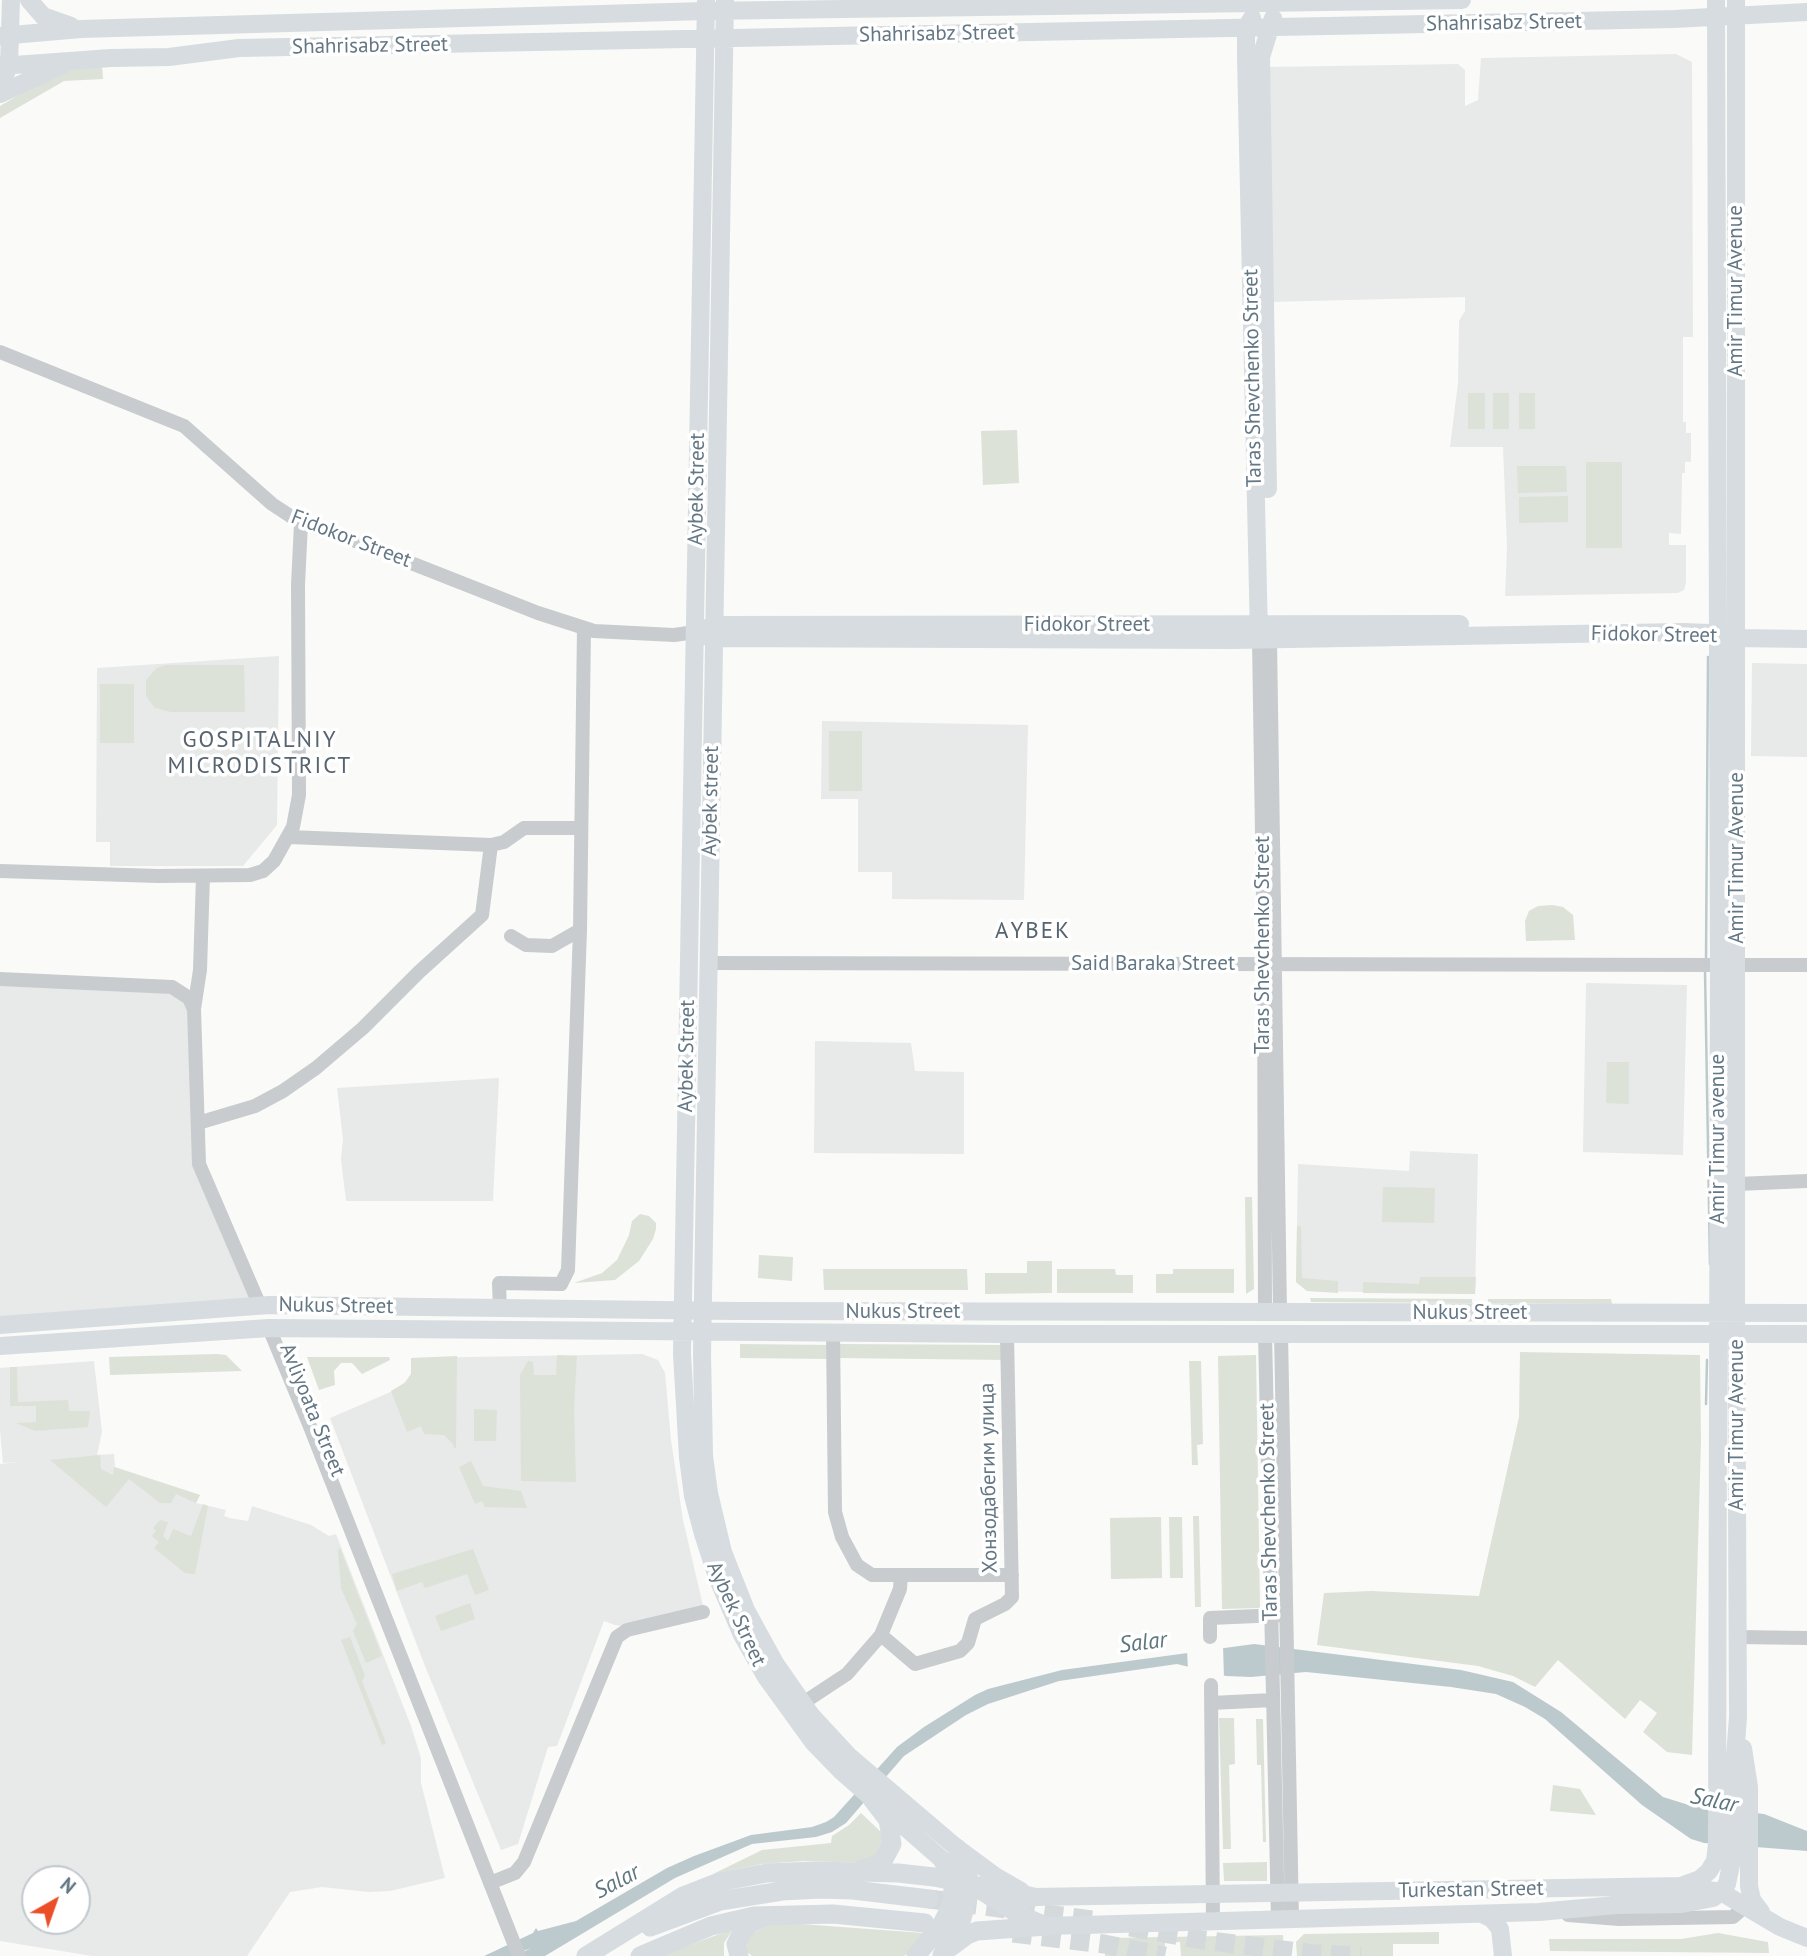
<!DOCTYPE html>
<html>
<head>
<meta charset="utf-8">
<style>
	body { margin:0 }
	#map { position:relative; width:1807px; height:1956px; overflow:hidden; background:#fafaf8; font-family:"PT Sans",sans-serif }
	canvas { display:block }
	.north { position:absolute; left:21px; top:1865px; width:70px; height:70px; box-sizing:border-box; background:#fff; border:2px solid #c1c9ce; border-radius:50%; rotate:40deg; font-size:19px; font-weight:700; line-height:28px; text-align:center; color:#647784 }
	.north::after { content:''; display:block; margin:auto; width:24px; height:32px; background:#eb4f27; clip-path:polygon(50% 0,100% 100%,50% 72%,0 100%) }
</style>
</head>
<body>
<div id="map">
<canvas width="1807" height="1956"></canvas>
<div class="north">N</div>
</div>
<script>
const g = document.querySelector('canvas').getContext('2d');
g.lineJoin = 'round';
function fill(path, color) { g.fillStyle = color; g.fill(path, 'evenodd'); }
const poly = rows => new Path2D(rows.map(r => 'M' + r).join(''));
function stroke(path, color, width, dash) { g.strokeStyle = color; g.lineWidth = width; g.lineCap = dash ? 'butt' : 'round'; g.setLineDash(dash || []); g.stroke(path); }
function drawText(font, color, halo, rows, align = 'center') {
  g.font = font + ' "PT Sans",sans-serif'; g.lineWidth = 7; g.setLineDash([]); g.textBaseline = 'middle'; g.strokeStyle = halo; g.fillStyle = color; for (const [text, x, y, turn = 0] of rows) {
    g.save(); g.translate(x, y); g.rotate((+turn || 0) * Math.PI / 180); g.textAlign = isNaN(turn) ? turn : align; if (halo) g.strokeText(text, 0, 0); g.fillText(text, 0, 0); g.restore();
  }
}
fill(poly([
	[1676,54,1692,62,1693,337,1683,337,1683,422,1686,422,1686,433,1691,433,1691,462,1685,462,1685,473,1682,473,1681,534,1669,533,1669,545,1686,545,1686,583,1684,590,1678,593,1505,596,1507,548,1503,447,1450,447,1458,383,1459,321,1465,311,1465,297,1271,302,1267,67,1458,64,1465,70,1465,106,1478,100,1481,58],
	[279,656,277,825,243,866,110,866,110,842,96,842,97,668],
	[1752,663,1807,664,1807,757,1751,756],
	[822,721,1028,725,1024,900,892,899,892,872,858,872,858,799,821,799],
	[0,979,186,995,197,1143,260,1306,0,1325],
	[1586,983,1687,985,1683,1155,1583,1152],
	[815,1041,911,1043,915,1071,964,1072,964,1154,814,1153],
	[499,1078,493,1201,346,1201,341,1159,343,1139,337,1088],
	[1410,1151,1478,1154,1475,1294,1307,1291,1296,1282,1298,1164,1409,1171],
	[642,1354,658,1360,665,1373,671,1440,683,1520,704,1610,634,1627,615,1625,604,1621,557,1746,548,1747,518,1844,501,1850,425,1666,330,1418,400,1388,411,1374,411,1358],
	[94,1361,102,1432,97,1455,114,1454,115,1467,200,1495,196,1503,226,1510,224,1516,229,1518,248,1521,252,1506,311,1525,329,1536,336,1534,411,1726,421,1758,421,1783,445,1878,390,1891,369,1892,322,1887,290,1892,247,1956,92,1956,0,1941,0,1464,19,1462,3,1463,0,1431,0,1368],
	[35,1879,77,1879,77,1921,35,1921]
]), '#e8e9e9');
fill(poly([
	[102,66,103,79,64,81,0,118,0,106,48,78,67,69],
	[1468,393,1485,393,1485,429,1468,429],
	[1493,393,1509,393,1509,429,1493,429],
	[1519,393,1535,393,1535,429,1519,429],
	[1017,430,1019,483,983,485,981,431],
	[1586,462,1622,462,1622,548,1586,548],
	[1517,466,1566,466,1567,492,1518,493],
	[1568,496,1568,522,1519,523,1519,497],
	[166,665,244,665,245,712,171,712,155,708,146,696,146,680,157,668],
	[100,684,134,684,134,743,100,743],
	[829,731,862,731,862,791,829,791],
	[1552,905,1563,907,1573,915,1575,940,1526,941,1525,921,1529,911,1538,906],
	[1607,1062,1629,1062,1629,1104,1606,1103],
	[1383,1187,1435,1188,1434,1223,1382,1222],
	[1245,1197,1252,1197,1254,1289,1246,1294],
	[640,1214,649,1216,656,1223,656,1229,653,1239,639,1261,615,1280,574,1283,602,1273,617,1260,629,1235,632,1221],
	[1297,1226,1301,1226,1302,1278,1338,1281,1338,1293,1307,1291,1296,1282],
	[759,1255,793,1257,792,1281,758,1278],
	[1027,1261,1052,1261,1052,1293,985,1294,985,1273,1027,1273],
	[823,1269,967,1269,968,1290,824,1290],
	[1057,1269,1115,1269,1116,1275,1133,1275,1133,1293,1057,1293],
	[1173,1269,1234,1269,1234,1293,1156,1293,1156,1274,1173,1274],
	[1420,1277,1476,1277,1475,1294,1363,1293,1363,1282,1419,1284],
	[1310,1298,1472,1299,1472,1303,1311,1302],
	[1488,1299,1611,1299,1612,1304,1488,1303],
	[740,1344,830,1345,830,1359,740,1358],
	[839,1344,1005,1345,1005,1360,838,1358],
	[1520,1352,1700,1355,1701,1441,1692,1755,1667,1752,1643,1732,1657,1713,1640,1700,1625,1719,1558,1660,1535,1687,1513,1676,1478,1666,1317,1645,1324,1593,1371,1591,1479,1596,1519,1417],
	[217,1354,226,1355,242,1371,110,1375,109,1357],
	[557,1355,577,1356,574,1409,576,1482,521,1481,520,1375,528,1361,533,1362,534,1375,556,1375],
	[1256,1355,1260,1608,1222,1609,1218,1356],
	[457,1356,456,1448,454,1448,453,1444,444,1435,424,1434,421,1426,407,1432,391,1391,406,1382,411,1374,411,1358],
	[307,1357,389,1357,390,1360,362,1374,352,1363,341,1363,334,1371,335,1385,319,1390],
	[1189,1361,1201,1361,1203,1444,1197,1445,1198,1465,1192,1465],
	[10,1367,17,1367,18,1402,68,1400,69,1411,90,1411,88,1427,35,1431,16,1423,36,1422,36,1406,10,1406],
	[474,1409,497,1410,496,1441,474,1441],
	[100,1455,101,1469,113,1475,114,1467,200,1495,196,1503,176,1494,171,1503,160,1503,129,1479,106,1507,50,1460],
	[471,1461,483,1486,521,1491,527,1508,485,1507,482,1501,475,1504,459,1467],
	[203,1504,208,1506,195,1574,185,1573,154,1548,159,1542,152,1536,156,1531,153,1528,160,1520,168,1522,163,1536,168,1541,173,1529,191,1536],
	[1193,1516,1199,1516,1201,1607,1195,1607],
	[1161,1517,1162,1578,1111,1579,1110,1518],
	[1169,1517,1182,1517,1183,1578,1170,1578],
	[340,1548,382,1656,366,1663,353,1631,357,1624,341,1588,338,1550],
	[473,1549,489,1590,475,1595,467,1574,425,1588,422,1582,397,1591,392,1574],
	[470,1603,475,1619,441,1631,435,1616],
	[350,1637,365,1676,362,1681,386,1743,382,1745,341,1640],
	[1219,1718,1234,1718,1235,1764,1229,1765,1231,1849,1223,1849],
	[1256,1719,1263,1719,1266,1842,1263,1842,1261,1765,1257,1765],
	[1553,1785,1580,1789,1596,1815,1550,1811],
	[861,1813,882,1833,882,1846,881,1852,863,1863,804,1861,762,1864,713,1874,762,1850,831,1843,832,1836,849,1825],
	[1267,1862,1267,1881,1224,1881,1223,1863],
	[774,1922,923,1933,910,1952,904,1956,752,1956,747,1952,745,1938],
	[733,1929,724,1943,724,1956,660,1956],
	[1439,1932,1439,1944,1393,1944,1393,1956,1297,1956,1296,1942,1304,1934],
	[1718,1933,1768,1942,1769,1953,1550,1951,1549,1939,1681,1939],
	[1283,1935,1284,1956,1181,1956,1180,1942,1165,1943,1165,1956,1105,1956,1105,1938]
]), '#dce2d8');
fill(poly([
	[1254,1644,1461,1670,1513,1682,1561,1712,1663,1797,1692,1806,1764,1814,1807,1831,1807,1851,1704,1843,1691,1839,1642,1805,1545,1719,1525,1707,1496,1694,1451,1687,1306,1672,1251,1677,1226,1676,1177,1664,1059,1681,988,1704,966,1715,904,1756,846,1823,832,1832,816,1837,752,1844,675,1878,545,1956,516,1956,531,1948,511,1956,484,1956,533,1933,536,1928,538,1931,576,1921,667,1868,694,1856,751,1835,812,1827,826,1822,834,1817,897,1747,924,1727,975,1695,988,1689,1062,1670]
]), '#bdcacd');
fill(poly([
	[1223,1645,1224,1679,1188,1670,1187,1650]
]), '#fafaf8');
stroke(poly([
	[1706,960,1708,657],
	[1705,970,1710,1264],
	[1706,1404,1707,1360]
]), '#bdcacd', 2.5);
stroke(poly([
	[929,1899,1093,1920],
	[1130,1927,1203,1940,1314,1954,1361,1956],
	[1013,1933,1104,1944,1165,1956]
]), '#d4d9db', 19, [19, 10]);
stroke(poly([
	[0,352,184,426,272,504,301,523,345,537,538,613,594,631,674,635,695,632],
	[1259,639,1264,965,1265,1313],
	[1270,639,1280,1313],
	[289,837,491,845,504,842,524,828,579,828],
	[0,871,158,876,250,875,263,871,274,861,293,827,299,795,298,585,301,523],
	[511,936,526,945,552,946,580,930],
	[708,963,1719,965],
	[1737,965,1807,965],
	[0,979,172,987,189,998,194,1009,199,1164,260,1306],
	[194,1009,200,970,203,876],
	[198,1123,255,1106,283,1091,316,1068,363,1028,419,972,482,915,491,845],
	[1737,1184,1807,1181],
	[500,1310,499,1283,561,1284,568,1270,580,930,584,628],
	[269,1328,309,1424,519,1956],
	[833,1332,835,1512,842,1537,857,1565,872,1575,1012,1575],
	[1265,1333,1278,1920],
	[1281,1333,1292,1920],
	[881,1635,900,1589,901,1575],
	[1210,1637,1210,1618,1280,1615],
	[1737,1637,1807,1638],
	[1211,1685,1213,1921],
	[803,1703,847,1674,881,1635,915,1664,960,1651,968,1643,975,1619,1005,1604,1012,1597,1007,1334],
	[1211,1703,1273,1700],
	[490,1883,515,1873,524,1862,617,1637,627,1630,703,1612],
	[1568,1915,1619,1919,1733,1917,1743,1908,1747,1898]
]), '#c8cccf', 14);
stroke(poly([
	[29,0,43,16,71,26],
	[706,0,682,1354,688,1457,693,1496,703,1534,717,1577,742,1635,766,1677,813,1742,841,1771,970,1884,1014,1912,1047,1926,1539,1912,1616,1905,1682,1904,1713,1898,1721,1892,1727,1884,1731,1865,1732,1796,1738,1717,1736,1293,1736,0],
	[725,0,702,1354,704,1456,709,1493,723,1552,746,1610,775,1663,811,1715,849,1756,957,1848,995,1876,1021,1891],
	[1252,18,1246,28,1246,57,1259,636],
	[0,36,81,29,705,11,1462,0],
	[0,66,111,58,169,57,239,48,1674,19,1807,12],
	[0,87,9,66,11,0],
	[0,94,64,64],
	[1268,489,1261,57,1273,18],
	[705,629,714,625,1460,624],
	[705,636,714,638,1233,640,1683,632,1709,633,1736,638,1807,639],
	[0,1325,269,1305,737,1311,1807,1313],
	[0,1346,269,1328,1007,1334,1807,1334],
	[1743,1748,1749,1787,1749,1886,1752,1900,1761,1912],
	[1681,1886,1700,1879,1709,1871,1715,1861,1717,1844,1719,965,1716,0],
	[1022,1902,1034,1897,1681,1886,1721,1892,1780,1927,1807,1938],
	[1482,1914,1492,1919,1500,1929,1503,1956]
]), '#d6dcdf', 18);
stroke(poly([
	[862,1869,876,1865,884,1859,892,1844,888,1820,872,1799],
	[650,1927,720,1901,782,1891,820,1889,853,1890,929,1899],
	[951,1947,967,1935,977,1931,1047,1926],
	[942,1955,961,1922,969,1892,968,1874,957,1848],
	[586,1956,683,1896,719,1882,767,1873,815,1871,898,1873,934,1877,1034,1897],
	[640,1956,711,1926,754,1916,833,1914,925,1923],
	[739,1956,736,1944,742,1932,750,1924,764,1917],
	[916,1956,942,1924,951,1906,954,1881,943,1861]
]), '#d6dcdf', 19);
drawText('21px', '#647784', '#fff', [
	["Shahrisabz Street",1504,23,-1],
	["Shahrisabz Street",937,34,-1],
	["Shahrisabz Street",370,46,-1],
	["Amir Timur Avenue",1736,291,-90],
	["Taras Shevchenko Street",1253,378,-91],
	["Aybek Street",697,489,-89],
	["Fidokor Street",351,539,21],
	["Fidokor Street",1087,625],
	["Fidokor Street",1654,635,1],
	["Aybek street",711,801,-89],
	["Amir Timur Avenue",1737,858,-90],
	["Taras Shevchenko Street",1263,945,-90],
	["Said Baraka Street",1153,964],
	["Aybek Street",687,1056,-89],
	["Amir Timur avenue",1718,1139,-90],
	["Nukus Street",336,1306,1],
	["Nukus Street",903,1312],
	["Nukus Street",1470,1313],
	["Avliyoata Street",312,1410,68],
	["Amir Timur Avenue",1737,1425,-90],
	["Хонзодабегим улица",989,1478,-91],
	["Taras Shevchenko Street",1269,1512,-91],
	["Aybek Street",736,1614,65],
	["Turkestan Street",1471,1890,-1]
]);
g.letterSpacing = '2px';
drawText('23px', '#56646f', '#fff', [
	["GOSPITALNIY",260,740],
	["MICRODISTRICT",260,766],
	["АYBEK",1033,931]
]);
g.letterSpacing = '0px';
drawText('italic 23px', '#5e767d', '#fff', [
	["Salar",1143,1643,-7],
	["Salar",1714,1801,12],
	["Salar",617,1882,-28]
]);
</script>
</body>
</html>
